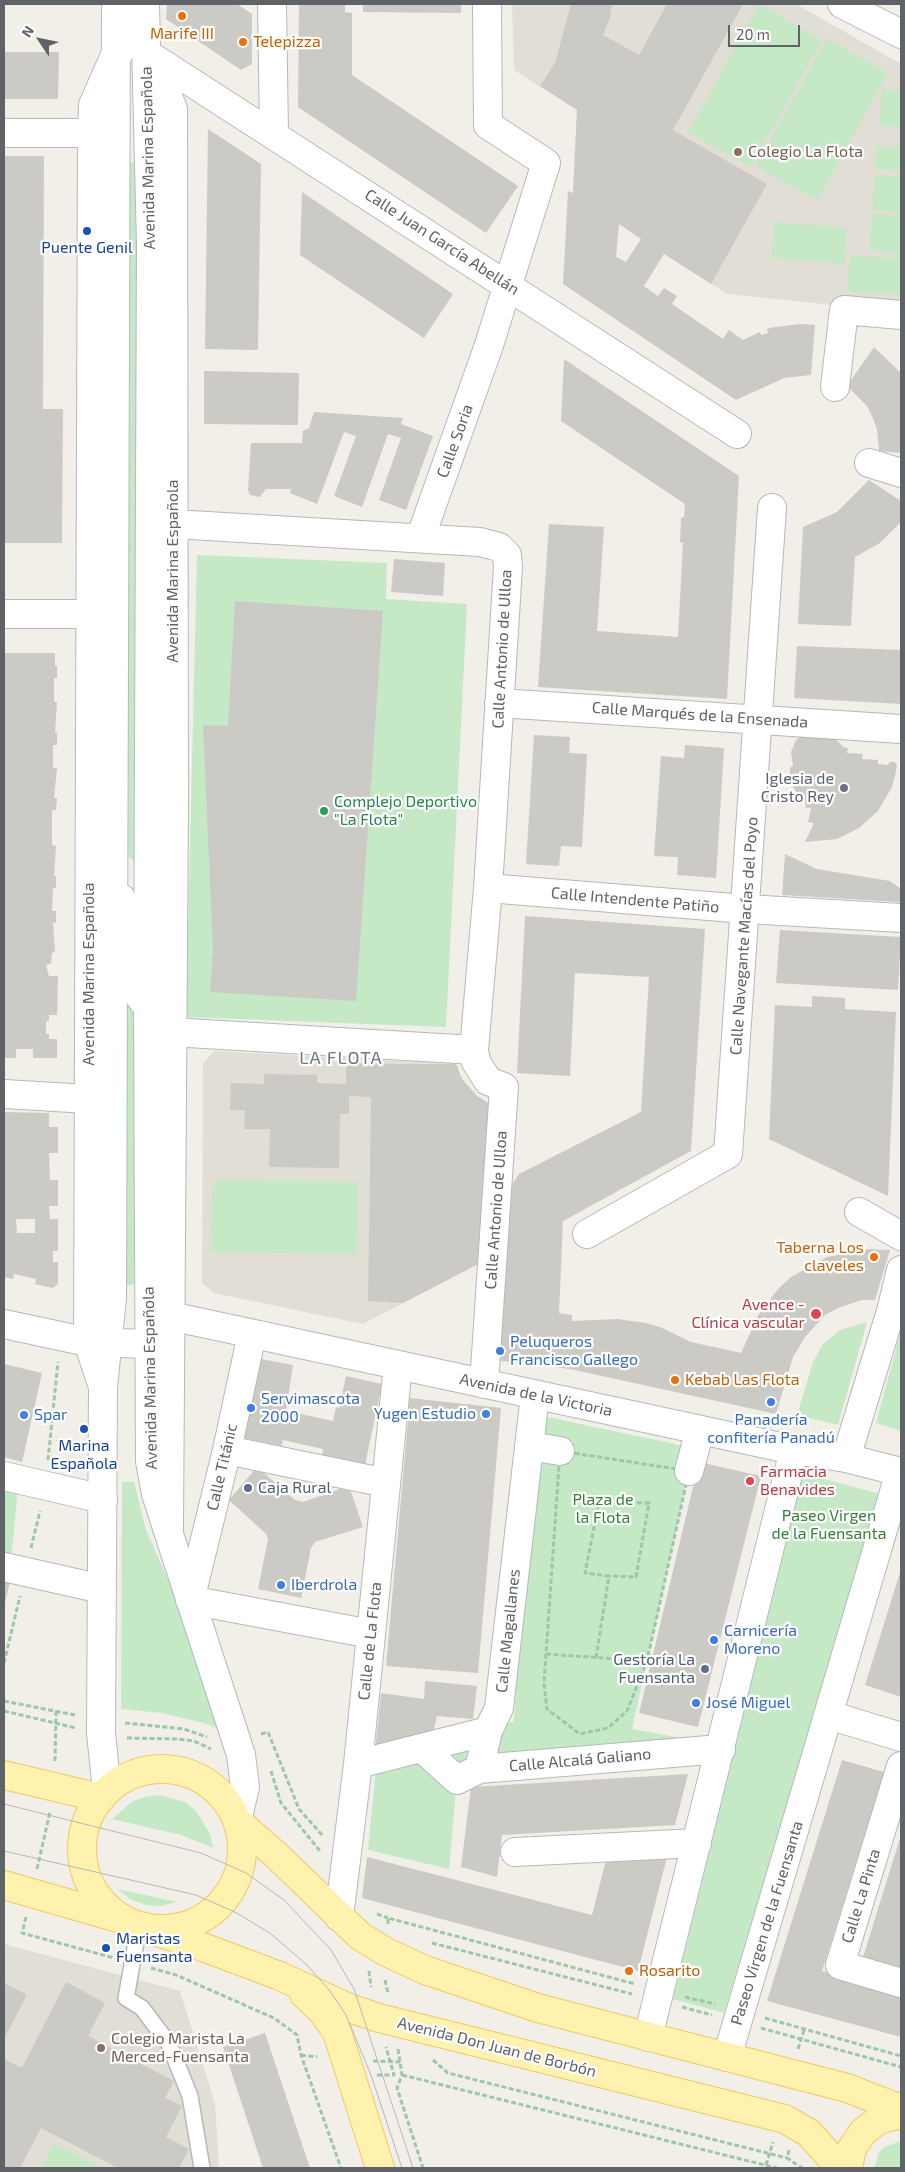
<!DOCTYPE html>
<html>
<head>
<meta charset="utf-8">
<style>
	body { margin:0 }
	#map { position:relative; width:905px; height:2172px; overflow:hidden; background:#f1efe8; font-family:"Exo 2",sans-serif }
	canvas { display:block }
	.frame { position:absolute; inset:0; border:5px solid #5f6368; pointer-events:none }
	.north { position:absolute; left:15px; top:15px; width:50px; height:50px; -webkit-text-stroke:4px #fff; paint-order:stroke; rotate:304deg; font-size:14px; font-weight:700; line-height:20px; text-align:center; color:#5f6368 }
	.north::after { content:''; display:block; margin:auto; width:18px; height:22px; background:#5f6368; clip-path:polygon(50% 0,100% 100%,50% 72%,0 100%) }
	.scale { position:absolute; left:728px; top:25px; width:72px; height:22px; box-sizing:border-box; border:2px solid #5f6368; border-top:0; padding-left:6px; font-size:15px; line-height:18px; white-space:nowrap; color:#5f6368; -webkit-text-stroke:4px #fff; paint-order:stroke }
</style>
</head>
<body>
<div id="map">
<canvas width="905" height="2172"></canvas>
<div class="frame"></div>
<div class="north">N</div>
<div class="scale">20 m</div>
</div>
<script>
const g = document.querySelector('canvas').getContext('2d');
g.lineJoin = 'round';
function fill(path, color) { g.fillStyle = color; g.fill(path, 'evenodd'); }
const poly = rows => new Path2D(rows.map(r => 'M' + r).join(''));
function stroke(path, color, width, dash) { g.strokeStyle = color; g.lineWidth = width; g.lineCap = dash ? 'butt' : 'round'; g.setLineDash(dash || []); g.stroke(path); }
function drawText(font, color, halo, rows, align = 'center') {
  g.font = font + ' "Exo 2",sans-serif'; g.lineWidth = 4.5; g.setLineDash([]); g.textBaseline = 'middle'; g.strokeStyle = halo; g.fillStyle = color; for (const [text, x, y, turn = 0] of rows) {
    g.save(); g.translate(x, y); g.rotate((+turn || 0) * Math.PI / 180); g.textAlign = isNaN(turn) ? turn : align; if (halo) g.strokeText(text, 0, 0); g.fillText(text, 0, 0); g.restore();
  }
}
fill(poly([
	[512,4,796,4,901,64,901,312,727,294,573,193,577,110,514,70],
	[214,1051,456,1064,462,1079,477,1096,492,1105,484,1261,363,1324,214,1293,202,1283,203,1063],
	[4,1944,180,1991,215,2104,219,2168,4,2168]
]), '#e1ded6');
fill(poly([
	[759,5,822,40,751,167,688,132],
	[827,39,888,73,817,200,756,166],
	[882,89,901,91,901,127,879,125],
	[877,146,901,148,901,171,875,169],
	[139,162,137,864,124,853,126,163],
	[875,175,901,177,901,213,872,210],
	[872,214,901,216,901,253,869,250],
	[775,222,847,228,844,264,772,258],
	[850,255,901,259,901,295,847,291],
	[197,555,387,563,386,599,467,604,446,1027,186,1017],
	[123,1000,137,1009,136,1284,123,1286],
	[213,1180,358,1182,357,1254,211,1252],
	[867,1322,838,1425,797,1415,813,1362,823,1344,840,1330],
	[901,1331,901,1431,876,1423],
	[533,1414,694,1448,632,1729,697,1741,693,1766,457,1780,449,1869,368,1850,376,1769,514,1721],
	[802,1473,880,1494,724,2013,673,1999],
	[122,1482,134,1482,146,1530,176,1598,219,1729,204,1723,162,1713,121,1709],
	[4,1483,18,1487,11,1560,4,1558],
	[159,1795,185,1802,196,1811,210,1834,213,1848,181,1835,112,1819,133,1801,145,1797],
	[117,1889,177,1902,161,1906,145,1905,130,1899],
	[901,2141,901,2168,874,2168,879,2153,884,2147],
	[54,2143,103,2168,41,2168]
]), '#c5e8c5');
fill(poly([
	[167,4,237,4,252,14,252,64,241,70,166,19],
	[299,4,345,4,345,12,352,13,352,75,518,186,486,233,298,107],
	[363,4,461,4,461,13,363,12],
	[571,4,612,4,610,18,603,35,639,55,667,4,737,4,742,6,673,130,767,184,711,284,664,254,644,286,658,296,664,288,677,296,672,304,723,339,729,330,743,340,760,332,761,335,768,333,767,329,775,327,800,324,815,325,811,375,784,378,736,400,563,284,568,191,573,193,577,110,540,86,555,63],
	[619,224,641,239,626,262,616,257],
	[4,52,59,52,58,99,4,99],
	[208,129,261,164,258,350,205,349],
	[4,156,44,156,43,409,63,409,62,543,4,543],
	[302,192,453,294,424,338,300,255],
	[874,347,901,373,901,453,879,451,877,429,873,418,867,406,847,386],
	[564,359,739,476,727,699,538,687,549,524,604,527,597,631,678,637,683,542,680,543,681,518,684,517,685,504,561,421],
	[204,371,299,373,298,425,204,424],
	[314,412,403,418,401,424,433,436,406,510,379,500,401,438,388,434,362,507,334,496,356,436,344,432,317,504,290,493,291,489,266,489,260,497,250,495,248,490,251,443,302,443,303,431,309,428],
	[869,480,901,501,901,522,880,543,855,557,851,626,798,624,803,527,837,512],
	[394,559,445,563,443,596,391,592],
	[235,601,383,611,356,1001,210,992,213,952,203,725,228,726],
	[797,646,901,650,901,704,794,698],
	[4,653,55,653,55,666,57,666,57,678,54,678,54,702,57,702,55,733,57,733,57,745,53,745,53,768,57,768,54,798,57,798,56,810,52,810,52,845,56,846,54,876,56,876,56,888,53,888,52,911,56,911,56,923,53,922,55,952,52,953,51,964,46,965,49,976,58,976,57,1015,49,1015,49,1021,46,1021,46,1034,49,1034,49,1039,57,1039,57,1058,33,1058,33,1049,16,1049,16,1058,4,1058],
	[831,734,843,747,848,748,847,753,863,754,862,759,878,760,878,764,888,765,890,762,895,762,897,766,895,776,892,787,878,811,859,828,837,839,805,842,814,823,808,822,811,808,806,808,804,795,799,796,790,782,790,768,793,765,791,752,796,740,801,736],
	[534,735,570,737,569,753,587,754,582,847,561,846,559,866,526,864],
	[685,745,724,748,716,878,677,875,678,857,654,856,661,756,684,758],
	[785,854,817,869,890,881,901,889,901,902,782,895],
	[525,916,705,929,691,1151,563,1221,559,1313,572,1315,572,1321,617,1319,646,1323,660,1327,691,1342,741,1353,759,1314,778,1289,791,1277,827,1257,869,1249,890,1250,875,1300,862,1300,838,1308,825,1315,805,1337,793,1357,776,1414,570,1369,494,1360,503,1199,519,1174,641,1112,649,977,575,973,570,1076,517,1073],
	[780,930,901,937,898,990,776,983],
	[812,996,845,998,845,1009,896,1012,888,1196,769,1139,775,1005,812,1007],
	[346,1064,456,1064,462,1079,477,1096,492,1105,484,1261,403,1303,368,1301,371,1097,349,1096,349,1114,340,1114,339,1168,269,1167,270,1129,244,1129,245,1110,230,1110,231,1083,264,1084,264,1074,317,1075,317,1083,346,1084],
	[4,1112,49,1113,49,1127,58,1127,58,1153,49,1153,50,1180,58,1180,58,1206,49,1206,50,1219,58,1219,58,1251,53,1251,53,1262,58,1262,58,1284,53,1288,35,1284,36,1279,14,1274,13,1279,4,1277],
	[16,1219,35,1219,35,1233,17,1233],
	[256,1358,293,1365,286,1411,333,1421,336,1407,339,1408,346,1376,382,1384,365,1465,322,1456,323,1449,283,1440,281,1446,239,1437],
	[4,1364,42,1373,22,1462,4,1457],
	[410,1398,501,1408,478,1673,386,1666],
	[699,1462,761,1476,698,1727,639,1713],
	[257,1467,295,1500,303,1502,349,1486,363,1527,315,1542,311,1548,301,1598,258,1589,268,1539,266,1534,229,1500],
	[901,1569,901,1697,865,1685],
	[4,1575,11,1577,5,1603,4,1603],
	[425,1681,477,1686,473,1719,437,1716,434,1729,375,1751,381,1693,424,1699],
	[842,1760,884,1772,822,1971,901,1991,901,2037,767,2001],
	[688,1774,675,1825,502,1835,497,1877,461,1867,471,1787],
	[901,1835,901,1968,863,1957],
	[668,1853,638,1971,362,1898,367,1857,592,1915,607,1856],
	[66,1982,105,2003,88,2036,174,2081,165,2098,182,2106,166,2137,189,2149,179,2168,118,2168,41,2128,20,2168,4,2168,4,2059,22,2068],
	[4,1983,27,1995,4,2039],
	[265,2033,310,2168,263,2168,223,2047]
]), '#cccac5');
const lane = poly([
	[139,1926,126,1998,142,2008,169,2044,190,2096,202,2168]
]);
const street = poly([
	[116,4,159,74,173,109,174,805,169,1528],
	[272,4,274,134],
	[842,4,901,34],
	[149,55,737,434],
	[4,133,92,133],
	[835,387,844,310,901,315],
	[869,463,901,473],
	[421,536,489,345,546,163,488,125,487,4],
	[4,614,90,614],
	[499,703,901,729],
	[488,888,746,909,901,918],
	[121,898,133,987,153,1015,171,1032,474,1050,488,888,508,567,507,555,499,547,480,542,173,524],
	[474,1050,476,1062,488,1081,504,1087,484,1384],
	[4,1094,89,1099],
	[859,1212,901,1236],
	[587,1234,728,1154,772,508],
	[170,1316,794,1450,846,1458,901,1472],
	[4,1324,88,1342,148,1344],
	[252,1334,227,1450,190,1600,371,1634],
	[103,1387,88,1342,92,133,93,105,116,53,119,53],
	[529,1446,560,1451],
	[227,1450,386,1483],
	[846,1458,891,1311,901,1270],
	[689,1471,700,1430],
	[4,1476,103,1499],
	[4,1567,102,1589],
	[829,1715,901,1737],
	[488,1731,479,1769,721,1749],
	[423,1749,457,1780,479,1769],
	[358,1764,488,1731,499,1708,535,1395],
	[901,1766,840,1965,901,1983],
	[515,1852,697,1843],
	[339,1917,358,1764,398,1365],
	[648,2037,794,1450],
	[727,2057,900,1472]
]);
const secondary = poly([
	[145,4,151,244,148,1009,150,1461,156,1494,241,1755,245,1787,237,1821],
	[107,1791,101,1733,103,1387,112,1298,116,4]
]);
const primary = poly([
	'82 1849a80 80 0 1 1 160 0a80 80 0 1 1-160 0Z',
	[4,1775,101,1798],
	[237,1821,276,1855,360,1936,386,1952,425,1970,538,2008,847,2088,901,2109],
	[4,1885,118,1918],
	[145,1928,200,1946,280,1976,349,2008,379,2018,785,2119,809,2133,840,2168],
	[304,1994,322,2011,337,2032,380,2168],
	[848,2168,852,2148,863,2132,878,2120,901,2114]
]);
stroke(lane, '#b5b8bc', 18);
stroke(street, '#b5b8bc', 30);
stroke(secondary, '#b6babf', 30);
stroke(primary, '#f2c960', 30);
stroke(poly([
	[560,1451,689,1471,647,1661,627,1711,608,1728,580,1734,547,1709,544,1683,560,1451],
	[48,1460,58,1362],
	[31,1548,40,1511],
	[546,1654,647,1661],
	[596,1658,609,1576,585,1573,599,1502,649,1503,636,1577,609,1576],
	[4,1663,20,1596],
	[4,1701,75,1715],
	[4,1711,76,1728],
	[125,1723,184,1729,207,1737],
	[261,1734,268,1732,299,1809,323,1836],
	[127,1738,178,1739,194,1741,211,1749],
	[55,1761,56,1711],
	[271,1771,281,1803,320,1851],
	[37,1869,50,1812],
	[377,1914,388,1918],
	[26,1917,22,1933,114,1958],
	[388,1924,388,1918,635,1984],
	[432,1943,632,1994],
	[151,1968,176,1975,274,2018,297,2035,301,2055,341,2168],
	[369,1971,371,1987],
	[385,1980,388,1993],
	[685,1997,715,2004],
	[682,2007,712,2015],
	[765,2018,901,2056],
	[761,2028,901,2067],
	[398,2049,402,2075,397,2088,423,2168],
	[798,2049,804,2030],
	[301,2055,317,2057],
	[433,2060,448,2073,787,2158],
	[373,2061,400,2062],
	[377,2075,394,2075,386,2047],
	[402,2075,777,2168],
	[789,2150,787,2158,802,2168],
	[766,2165,773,2142]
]), '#9cc7a9', 3, [5, 2.5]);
stroke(lane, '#fff', 15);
stroke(street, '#fff', 28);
stroke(secondary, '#fff', 28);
stroke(primary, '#fff2af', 28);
stroke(poly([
	[4,1804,201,1853,246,1873,284,1900,331,1950,354,1989,413,2168],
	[4,1851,196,1895,237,1913,271,1934,307,1965,330,1991,346,2015,371,2075,402,2168]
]), '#b6b7b8', 1);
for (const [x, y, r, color] of [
	[182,16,5,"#e8710a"],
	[243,42,5,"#e8710a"],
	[738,152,5,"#8d6e63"],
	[87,231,5,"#1a4fb4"],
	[844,788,5,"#6b7280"],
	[324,811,5,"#2e9e5b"],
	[874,1257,5,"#e8710a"],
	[816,1314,6,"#e0444e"],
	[500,1351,5,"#3f7fe0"],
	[675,1380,5,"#e8710a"],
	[771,1402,5,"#3f7fe0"],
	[251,1408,5,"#3f7fe0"],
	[486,1414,5,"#3f7fe0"],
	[24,1415,5,"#3f7fe0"],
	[84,1429,5,"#1a4fb4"],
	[750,1481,5,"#e0444e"],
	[248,1488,5,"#5c6f8a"],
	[281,1585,5,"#3f7fe0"],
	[714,1640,5,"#3f7fe0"],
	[705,1669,5,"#5c6f8a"],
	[696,1703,5,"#3f7fe0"],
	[106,1948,5,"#1a4fb4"],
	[629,1971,5,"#e8710a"],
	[101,2048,5,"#8d6e63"]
]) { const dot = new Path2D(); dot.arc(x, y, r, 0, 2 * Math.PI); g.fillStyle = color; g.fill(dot); stroke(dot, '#fff', 2); }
drawText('16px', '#c56008', '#fff', [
	["Marife III",182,34,"center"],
	["Telepizza",253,42],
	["Taberna Los",864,1248,"right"],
	["claveles",864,1266,"right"],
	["Kebab Las Flota",685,1380],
	["Rosarito",639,1971]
], 'left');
drawText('16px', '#785e54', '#fff', [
	["Colegio La Flota",748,152],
	["Colegio Marista La",111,2039],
	["Merced-Fuensanta",111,2057]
], 'left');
drawText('16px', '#5f6368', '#fff', [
	["Avenida Marina Española",148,158,-91],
	["Calle Juan García Abellán",442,242,33],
	["Calle Soria",455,441,-70],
	["Avenida Marina Española",173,571,-90],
	["Calle Antonio de Ulloa",502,649,-87],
	["Calle Marqués de la Ensenada",700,715,4],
	["Calle Intendente Patiño",635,900,5],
	["Calle Navegante Macías del Poyo",744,936,-86],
	["Avenida Marina Española",89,974,-90],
	["Calle Antonio de Ulloa",496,1210,-86],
	["Avenida Marina Española",150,1378,-91],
	["Avenida de la Victoria",536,1395,12],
	["Calle Titánic",222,1467,-77],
	["Calle Magallanes",508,1631,-84],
	["Calle de La Flota",370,1641,-84],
	["Calle Alcalá Galiano",580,1760,-5],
	["Calle La Pinta",861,1896,-73],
	["Paseo Virgen de la Fuensanta",767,1923,-73],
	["Avenida Don Juan de Borbón",497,2047,14]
]);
drawText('16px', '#164399', '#fff', [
	["Puente Genil",87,248],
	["Marina",84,1446],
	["Española",84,1464],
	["Maristas",116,1939,"left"],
	["Fuensanta",116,1957,"left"]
]);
drawText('16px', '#5b616d', '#fff', [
	["Iglesia de",834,779],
	["Cristo Rey",834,797]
], 'right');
drawText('16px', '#27864d', '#fff', [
	["Complejo Deportivo",334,802],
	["\"La Flota\"",334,820]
], 'left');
drawText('16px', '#be3a42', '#fff', [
	["Avence -",805,1305],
	["Clínica vascular",805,1323],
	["Farmacia",760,1472,"left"],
	["Benavides",760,1490,"left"]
], 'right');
drawText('16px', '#366cbe', '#fff', [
	["Peluqueros",510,1342],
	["Francisco Gallego",510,1360],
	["Servimascota",261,1399],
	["2000",261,1417],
	["Yugen Estudio",476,1414,"right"],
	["Spar",34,1415],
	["Panadería",771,1420,"center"],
	["confitería Panadú",771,1438,"center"],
	["Iberdrola",291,1585],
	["Carnicería",724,1631],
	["Moreno",724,1649],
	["José Miguel",706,1703]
], 'left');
drawText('16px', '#4e5e75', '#fff', [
	["Caja Rural",258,1488],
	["Gestoría La",695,1660,"right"],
	["Fuensanta",695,1678,"right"]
], 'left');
drawText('16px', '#348238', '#fff', [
	["Plaza de",603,1500],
	["la Flota",603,1518],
	["Paseo Virgen",829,1516],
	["de la Fuensanta",829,1534]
]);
g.letterSpacing = '1px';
drawText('18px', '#70757a', '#fff', [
	["LA FLOTA",341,1058]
]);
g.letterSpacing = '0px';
</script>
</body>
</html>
